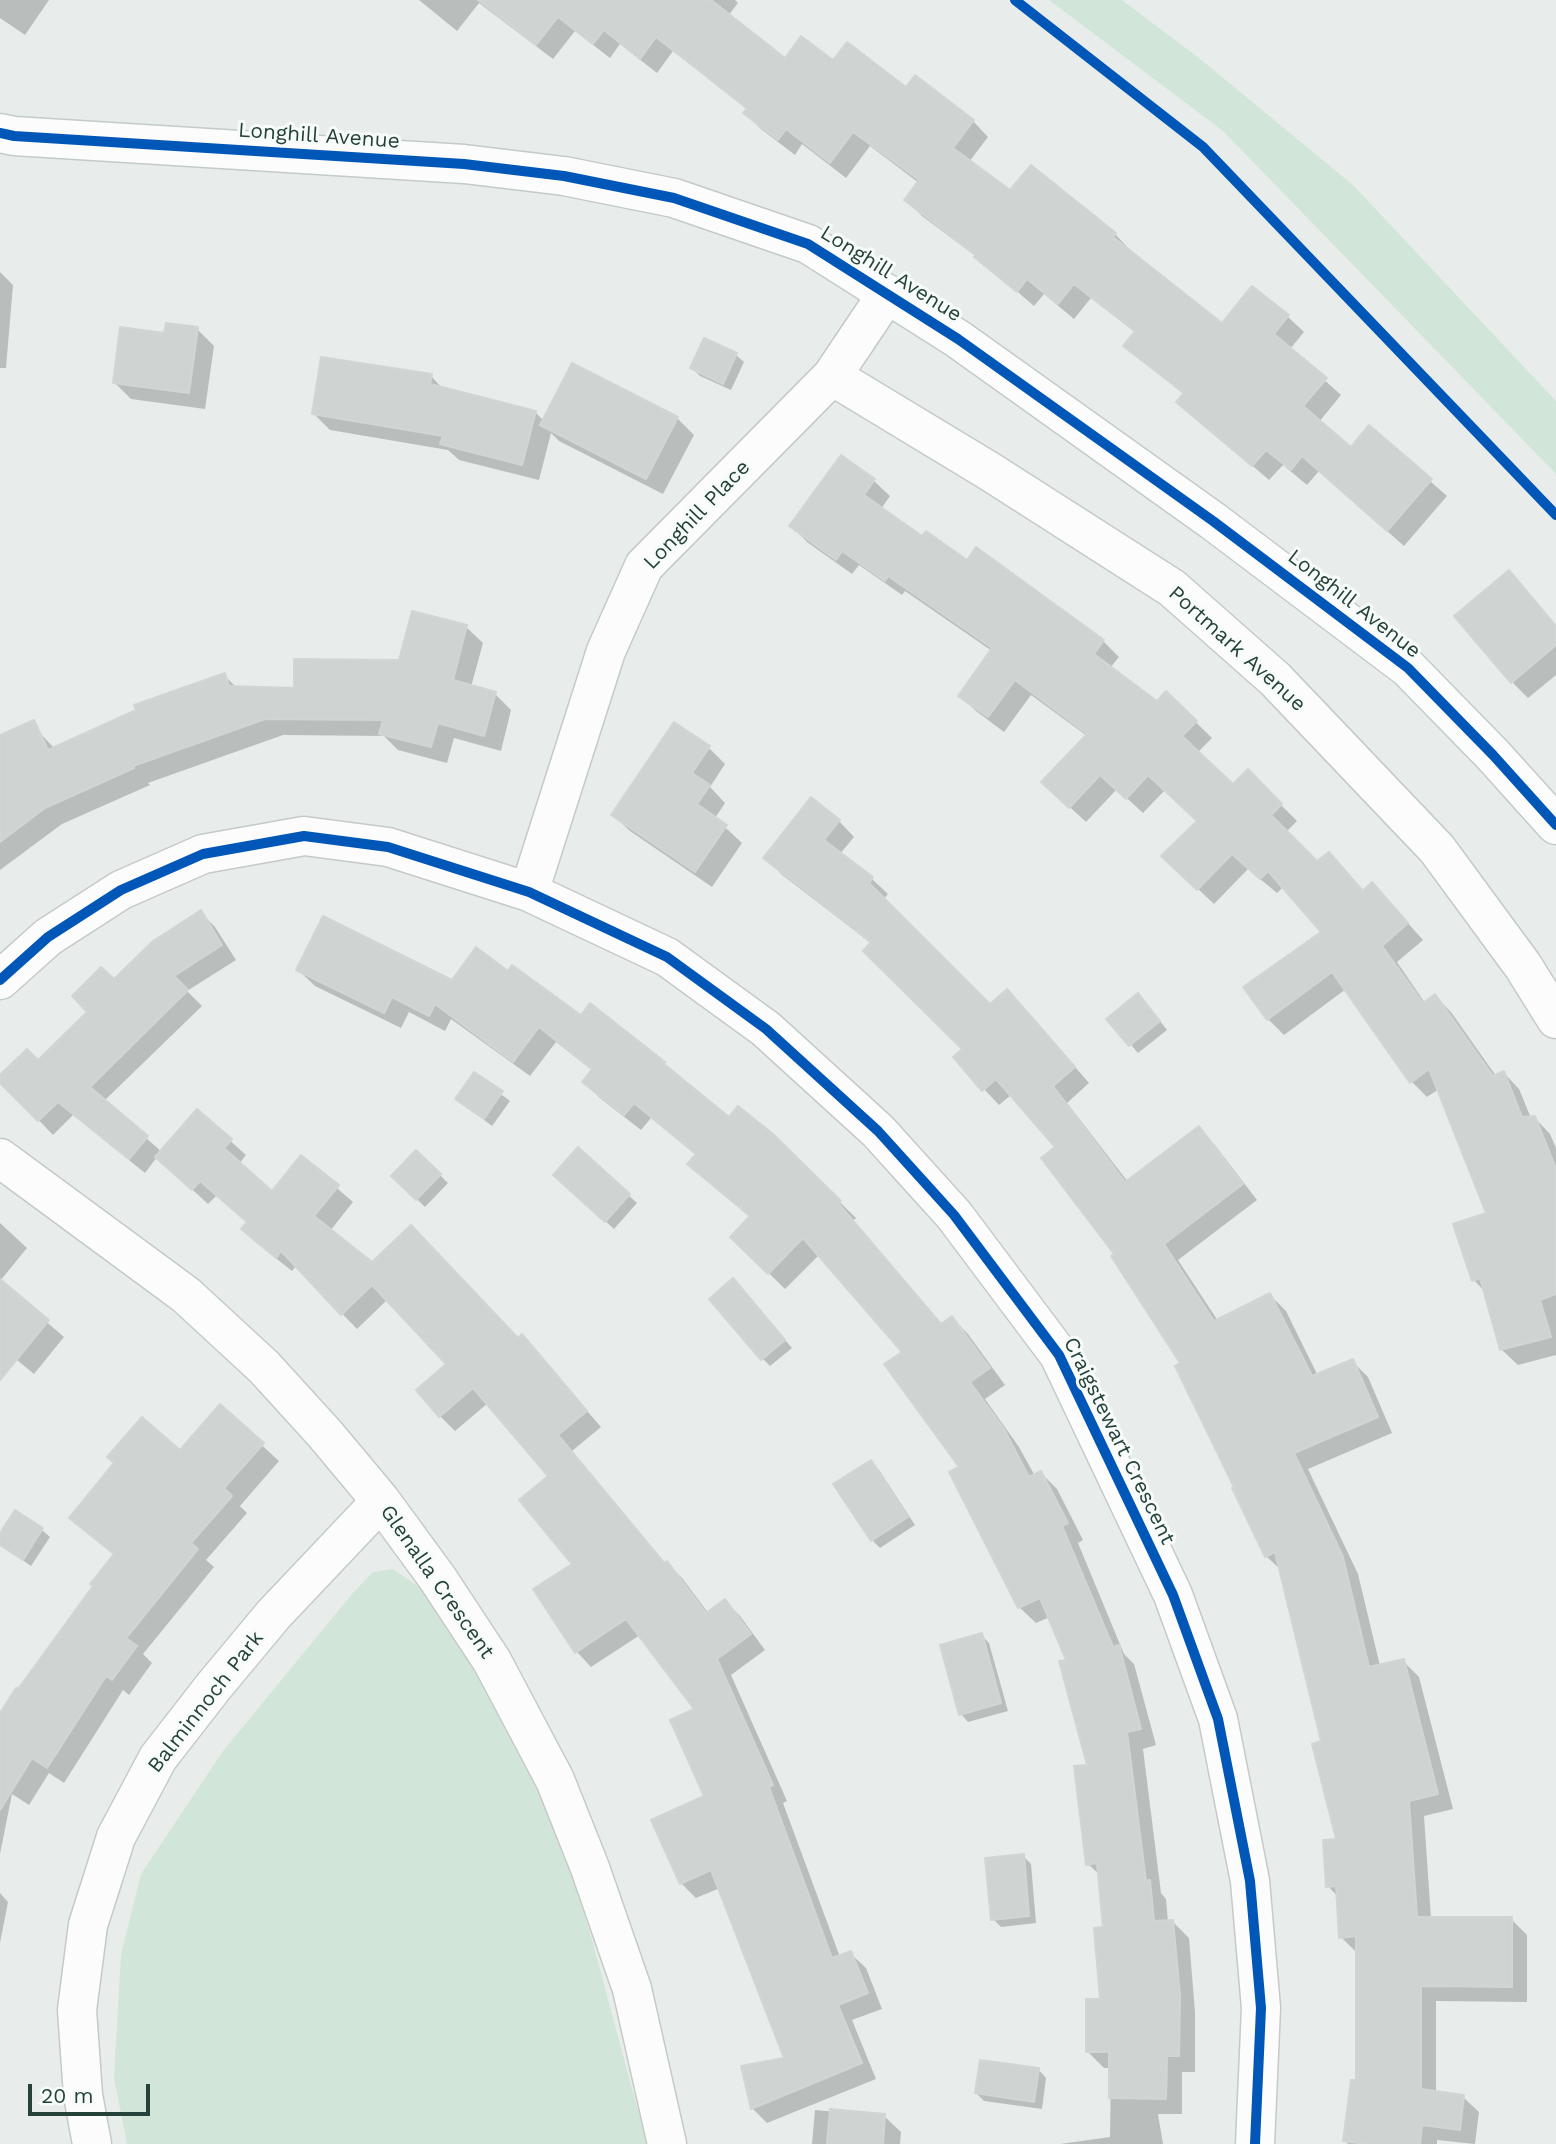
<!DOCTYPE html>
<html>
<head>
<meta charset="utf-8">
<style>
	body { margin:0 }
	#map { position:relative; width:1556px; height:2144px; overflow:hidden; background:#e8edeb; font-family:"Work Sans",sans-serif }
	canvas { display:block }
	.scale { position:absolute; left:28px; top:2084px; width:122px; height:32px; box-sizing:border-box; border:4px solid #24423a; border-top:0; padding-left:9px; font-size:21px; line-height:24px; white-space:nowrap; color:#24423a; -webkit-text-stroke:5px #f7fbf9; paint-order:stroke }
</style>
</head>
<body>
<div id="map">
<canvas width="1556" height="2144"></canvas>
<div class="scale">20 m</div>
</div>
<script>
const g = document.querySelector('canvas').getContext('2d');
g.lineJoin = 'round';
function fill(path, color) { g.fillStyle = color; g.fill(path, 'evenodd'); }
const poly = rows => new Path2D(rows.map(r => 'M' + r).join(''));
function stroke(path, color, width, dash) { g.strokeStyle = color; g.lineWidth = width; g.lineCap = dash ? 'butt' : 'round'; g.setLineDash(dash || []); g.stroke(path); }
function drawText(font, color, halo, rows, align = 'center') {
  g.font = font + ' "Work Sans",sans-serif'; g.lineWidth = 6; g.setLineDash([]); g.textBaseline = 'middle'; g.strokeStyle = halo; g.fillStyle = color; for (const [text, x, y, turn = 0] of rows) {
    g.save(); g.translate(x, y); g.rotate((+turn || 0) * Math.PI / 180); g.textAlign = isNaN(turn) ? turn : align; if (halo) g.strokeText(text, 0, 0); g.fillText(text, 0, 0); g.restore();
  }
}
fill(poly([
	[1049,0,1122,0,1199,58,1353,185,1556,401,1556,474,1223,131],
	[393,1569,422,1589,523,1718,591,1936,647,2144,127,2144,114,2078,121,1954,141,1874,223,1751,352,1594,373,1572]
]), '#d1e6d8');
fill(poly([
	[0,0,49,0,25,35,0,18],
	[419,0,735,0,738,3,728,16,785,60,833,62,907,90,973,121,988,137,969,162,1011,193,1115,234,1130,250,1129,252,1222,326,1252,288,1288,317,1304,332,1290,349,1341,395,1319,422,1351,449,1370,428,1447,496,1404,546,1319,471,1307,485,1283,465,1269,480,1179,402,1185,395,1142,361,1126,346,1136,333,1091,298,1074,319,1044,294,1034,306,977,257,922,216,906,200,919,183,870,146,846,178,802,144,795,155,761,129,745,113,748,110,673,51,657,73,620,44,610,58,575,31,553,59,479,3,457,31],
	[0,272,13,285,6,368,0,368],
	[197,329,214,346,205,409,131,399,115,383],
	[736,355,744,362,731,390,700,376,692,368],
	[431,376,443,389,535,412,544,421,677,418,694,435,663,494,559,441,551,433,539,480,459,460,448,450,330,430,314,414],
	[841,457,874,481,890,496,881,509,923,539,1103,641,1119,657,1110,668,1157,703,1166,693,1212,738,1197,753,1233,787,1248,772,1297,821,1286,832,1317,864,1364,892,1388,901,1423,940,1397,962,1425,1003,1435,996,1451,1012,1496,1076,1504,1073,1519,1089,1531,1118,1534,1117,1550,1134,1556,1148,1556,1355,1518,1365,1502,1350,1485,1292,1474,1280,1489,1214,1439,1089,1427,1097,1411,1081,1346,989,1284,1035,1268,1019,1324,932,1284,886,1277,893,1248,869,1214,904,1180,872,1199,821,1165,790,1143,813,1117,789,1086,822,1060,798,1087,736,1031,695,1004,732,976,711,960,695,992,651,905,591,902,595,859,565,852,574,807,542,792,526],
	[1509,572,1556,625,1556,675,1528,698,1512,682],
	[466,627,483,643,471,687,495,694,511,710,501,751,454,738,447,763,398,750,384,736,283,735,148,783,150,785,62,824,0,870,0,759,38,731,55,749,224,675,237,688,296,690,400,662],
	[675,725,709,748,725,764,710,787,725,803,715,818,742,843,712,887,630,831,613,815],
	[839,821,854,837,840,854,872,879,888,894,883,900,990,1006,1023,1007,1089,1083,1067,1103,1128,1182,1199,1129,1214,1144,1257,1200,1178,1260,1218,1321,1270,1295,1286,1311,1318,1376,1352,1361,1368,1377,1392,1433,1308,1469,1358,1574,1380,1666,1403,1661,1419,1677,1453,1809,1424,1816,1431,1918,1511,1919,1527,1935,1527,2002,1436,2001,1436,2093,1463,2097,1479,2112,1475,2144,1437,2140,1437,2144,1348,2144,1345,2141,1357,2082,1357,1953,1341,1937,1338,1897,1328,1886,1338,1840,1323,1743,1282,1571,1266,1556,1183,1364,1117,1255,1057,1147,1011,1095,999,1105,984,1089,964,1049,872,944,781,874,766,858],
	[201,913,215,927,236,960,187,991,202,1006,104,1101,162,1152,197,1111,246,1155,239,1164,272,1193,301,1157,353,1202,330,1231,373,1265,518,1340,522,1336,601,1427,572,1451,666,1564,667,1563,682,1578,709,1614,725,1601,740,1616,765,1650,731,1675,787,1801,783,1803,840,1957,850,1953,866,1968,882,2009,852,2020,876,2079,767,2123,752,2108,786,2059,720,1888,696,1898,681,1883,706,1797,697,1710,640,1635,591,1667,576,1651,575,1564,550,1477,488,1403,455,1431,440,1416,449,1364,388,1299,357,1329,296,1266,292,1271,258,1244,243,1229,248,1223,217,1195,208,1204,157,1157,145,1173,73,1115,53,1135,0,1080,0,1078,38,1062,89,1012,114,982],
	[298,970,452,982,508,973,664,1063,729,1120,770,1134,856,1218,853,1221,942,1325,952,1318,968,1334,1005,1385,985,1399,1019,1447,1035,1476,1041,1473,1057,1489,1083,1540,1078,1543,1124,1654,1134,1664,1156,1745,1143,1749,1161,1893,1166,1899,1168,1922,1172,1921,1189,1938,1195,2012,1195,2072,1182,2072,1182,2114,1158,2114,1163,2144,1060,2144,1110,2137,1111,2068,1104,2068,1088,2052,1102,2001,1105,1929,1100,1875,1088,1864,1089,1766,1068,1661,1050,1617,1036,1623,1019,1607,962,1468,905,1352,820,1254,785,1289,732,1237,751,1218,689,1164,696,1155,651,1118,641,1130,600,1098,584,1082,593,1071,556,1042,530,1076,451,1019,445,1031,409,1012,401,1028,315,986],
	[1146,1003,1167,1030,1138,1053,1109,1019],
	[474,1074,510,1101,492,1126,457,1099],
	[578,1150,637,1203,614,1229,563,1183],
	[416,1152,448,1183,425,1207,393,1176],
	[0,1223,27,1248,0,1281],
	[0,1282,64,1337,34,1374,0,1346],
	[741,1289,792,1348,770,1366,762,1358],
	[220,1407,279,1461,240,1506,247,1513,206,1560,214,1567,143,1654,152,1663,129,1695,123,1690,64,1783,49,1773,29,1805,12,1794,0,1854,0,1716,115,1556,71,1518,180,1452],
	[871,1462,879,1470,915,1525,880,1548,872,1540],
	[42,1530,50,1537,31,1566,0,1545,0,1536],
	[981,1635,989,1643,1008,1711,968,1722,961,1714],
	[1023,1856,1031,1864,1036,1923,1001,1927,993,1919],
	[0,1893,8,1902,0,1943],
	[1039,2070,1046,2078,1042,2109,984,2101,976,2093],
	[815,2110,884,2116,901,2132,900,2144,812,2144]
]), '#0003');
const building = poly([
	[478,0,711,0,785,58,801,36,833,60,847,42,906,87,915,75,974,120,953,148,1010,190,1031,165,1116,233,1113,237,1222,323,1252,286,1289,315,1274,334,1327,378,1303,406,1351,447,1369,425,1432,479,1387,531,1302,456,1291,470,1266,450,1252,466,1176,402,1184,393,1123,346,1135,331,1074,284,1058,304,1027,279,1017,292,974,257,976,255,904,200,919,180,853,132,830,163,786,129,778,140,743,113,747,108,656,37,640,59,604,30,593,44,558,17,536,45,478,0],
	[166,323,198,327,189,393,113,383,120,327,164,333,166,323],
	[704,338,737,353,723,384,690,368,704,338],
	[321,357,432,374,430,384,536,411,522,465,440,444,443,436,312,414,321,357],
	[572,363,678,417,646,479,540,425,572,363],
	[841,455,875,479,864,495,922,536,926,531,967,560,976,547,1104,640,1094,654,1157,701,1166,691,1197,721,1182,736,1233,784,1248,769,1282,804,1271,815,1317,861,1329,852,1363,891,1372,882,1408,923,1382,946,1423,1003,1435,994,1493,1076,1504,1071,1522,1117,1535,1116,1556,1169,1556,1294,1540,1300,1551,1337,1500,1350,1480,1278,1472,1281,1453,1224,1486,1213,1429,1069,1410,1083,1332,972,1267,1020,1243,987,1321,932,1268,871,1260,879,1232,854,1197,890,1161,856,1197,821,1148,775,1126,799,1100,775,1069,808,1041,782,1087,734,1015,680,988,717,958,696,992,648,888,576,885,581,842,551,836,560,789,526,841,455],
	[1509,570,1556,626,1556,645,1511,683,1454,616,1509,570],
	[412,611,467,625,453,680,496,692,484,736,438,723,431,747,379,734,383,720,265,719,133,766,134,768,45,808,0,842,0,735,34,720,48,750,136,710,134,705,225,673,229,686,294,688,294,659,399,660,412,611],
	[674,722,710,746,692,773,710,785,697,804,727,825,695,872,611,815,674,722],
	[811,797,840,820,824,840,873,877,869,883,990,1004,1007,989,1075,1067,1053,1086,1125,1182,1199,1126,1243,1184,1164,1244,1214,1321,1270,1293,1312,1376,1353,1359,1378,1417,1294,1453,1343,1557,1369,1667,1404,1659,1438,1794,1409,1801,1417,1917,1512,1917,1512,1987,1421,1986,1421,2089,1464,2095,1460,2130,1422,2125,1420,2144,1365,2144,1343,2141,1351,2080,1356,2080,1356,1936,1339,1938,1336,1886,1326,1887,1323,1840,1336,1839,1312,1744,1321,1741,1275,1552,1265,1557,1232,1488,1234,1487,1175,1366,1180,1363,1111,1256,1114,1254,1041,1158,1055,1147,996,1079,982,1091,953,1057,962,1049,863,951,871,942,763,858,811,797],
	[201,910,222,945,174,976,188,990,90,1087,148,1136,129,1159,58,1102,38,1121,0,1083,0,1075,27,1049,38,1060,87,1012,72,996,101,967,114,979,153,941,201,910],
	[323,916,452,980,476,947,508,971,512,965,581,1015,590,1003,665,1062,664,1064,729,1117,738,1106,772,1133,841,1201,838,1203,941,1324,952,1316,990,1368,970,1382,1004,1429,1029,1477,1041,1471,1068,1523,1062,1526,1113,1647,1119,1645,1141,1729,1127,1732,1146,1881,1150,1880,1154,1921,1173,1920,1180,1995,1179,2056,1167,2056,1166,2099,1109,2098,1109,2052,1086,2052,1086,1999,1100,1999,1094,1928,1103,1927,1097,1863,1086,1865,1074,1766,1087,1765,1059,1661,1066,1660,1040,1598,1018,1608,949,1472,959,1467,884,1364,902,1352,803,1238,768,1274,730,1237,750,1216,687,1164,696,1154,634,1103,624,1115,582,1082,592,1069,539,1027,513,1062,435,1004,429,1016,392,997,384,1013,296,970,323,916],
	[1138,993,1160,1021,1129,1046,1106,1019,1138,993],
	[474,1072,503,1091,484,1119,455,1099,474,1072],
	[197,1109,232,1139,224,1148,272,1191,301,1155,339,1185,314,1216,372,1262,411,1225,518,1338,522,1334,587,1411,558,1435,664,1563,667,1561,706,1613,725,1599,751,1634,717,1659,773,1785,769,1787,832,1958,851,1951,868,1993,838,2005,862,2063,751,2109,741,2066,784,2058,711,1870,680,1884,651,1820,704,1796,670,1720,694,1709,626,1619,575,1653,533,1589,572,1564,519,1500,548,1476,473,1388,439,1417,416,1390,446,1364,372,1285,341,1315,281,1251,276,1258,241,1229,247,1222,200,1181,192,1190,155,1157,197,1109],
	[578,1147,630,1194,605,1222,553,1175,578,1147],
	[416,1150,441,1174,416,1200,391,1176,416,1150],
	[733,1278,785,1340,761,1360,709,1299,733,1278],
	[0,1279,49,1320,0,1380,0,1279],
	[220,1404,264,1443,224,1488,232,1496,191,1543,198,1549,126,1638,137,1646,112,1680,106,1676,47,1768,32,1758,0,1810,0,1713,16,1688,18,1689,93,1586,90,1584,114,1554,69,1518,114,1463,107,1457,142,1417,180,1450,220,1404],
	[871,1460,908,1517,871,1541,833,1484,871,1460],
	[15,1510,43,1528,23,1560,0,1545,0,1533,15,1510],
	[982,1633,1001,1703,959,1715,940,1645,982,1633],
	[1024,1854,1029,1916,991,1920,985,1858,1024,1854],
	[980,2060,1039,2068,1034,2102,975,2093,980,2060],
	[830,2109,885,2114,883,2144,827,2144,830,2109]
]);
fill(building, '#cfd4d2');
stroke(building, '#d1d6d4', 2);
const street = poly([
	[832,376,989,471,1172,588,1275,679,1437,849,1523,966,1556,1019],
	[529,892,606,651,644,566,832,376,887,294],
	[0,980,48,937,121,890,203,854,304,836,388,847,529,892,667,957,766,1029,878,1131,954,1215,1059,1355,1173,1595,1218,1719,1250,1881,1261,2008,1255,2144],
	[0,1158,186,1295,264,1367,325,1434,381,1501,438,1579,492,1661,555,1780,590,1868,632,1989,667,2144],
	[92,2144,83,2095,77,2010,88,1925,116,1837,158,1758,214,1686,274,1614,381,1501]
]);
const secondary = poly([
	[0,133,14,136,464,164,564,176,674,198,808,244,958,339,1213,521,1408,668,1493,755,1556,825]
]);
stroke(street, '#c5cac8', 41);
stroke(secondary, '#c3cbc8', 41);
stroke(street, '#fcfcfc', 38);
stroke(secondary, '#fcfcfc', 38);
stroke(poly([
	[1015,0,1203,147,1556,515],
	[0,133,14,136,464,164,564,176,674,198,808,244,958,339,1213,521,1408,668,1493,755,1556,825],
	[0,980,48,937,121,890,203,854,304,836,388,847,529,892,667,957,766,1029,878,1131,954,1215,1059,1355,1173,1595,1218,1719,1250,1881,1261,2008,1255,2144]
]), '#0057b8', 10);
drawText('21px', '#24423a', '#f7fbf9', [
	["Longhill Avenue",319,136,4],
	["Longhill Avenue",891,274,32],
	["Longhill Place",697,515,-46],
	["Longhill Avenue",1354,604,38],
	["Portmark Avenue",1237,649,42],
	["Craigstewart Crescent",1119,1441,64],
	["Glenalla Crescent",437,1582,55],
	["Balminnoch Park",206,1702,-52]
]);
</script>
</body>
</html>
